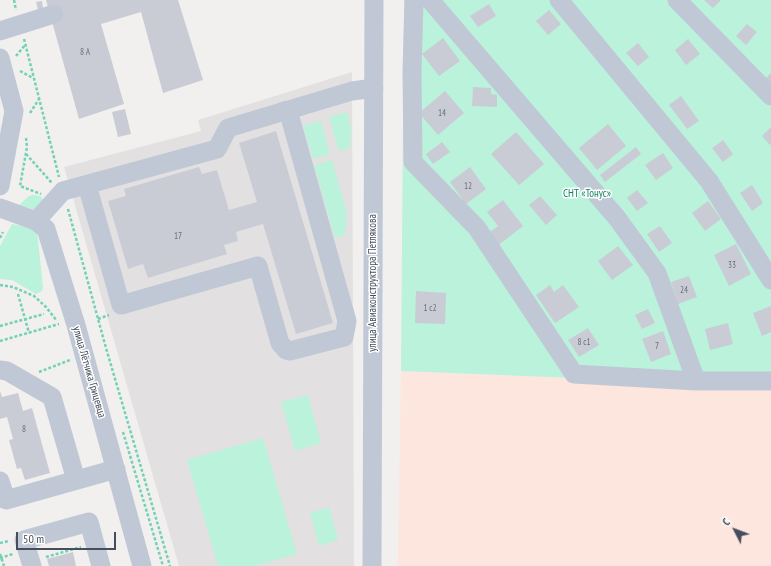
<!DOCTYPE html>
<html>
<head>
<meta charset="utf-8">
<style>
	body { margin:0 }
	#map { position:relative; width:771px; height:566px; overflow:hidden; background:#f2efef; font-family:"PT Sans Narrow",sans-serif }
	canvas { display:block }
	.north { position:absolute; left:715px; top:510px; width:40px; height:40px; -webkit-text-stroke:3px #fff; paint-order:stroke; rotate:312deg; font-size:11px; font-weight:700; line-height:16px; text-align:center; color:#464e5d }
	.north::after { content:''; display:block; margin:auto; width:14px; height:18px; background:#464e5d; clip-path:polygon(50% 0,100% 100%,50% 72%,0 100%) }
	.scale { position:absolute; left:16px; top:532px; width:100px; height:18px; box-sizing:border-box; border:2px solid #464e5d; border-top:0; padding-left:5px; font-size:12px; line-height:14px; white-space:nowrap; color:#464e5d; -webkit-text-stroke:3px #fff; paint-order:stroke }
</style>
</head>
<body>
<div id="map">
<canvas width="771" height="566"></canvas>
<div class="north">С</div>
<div class="scale">50 m</div>
</div>
<script>
const g = document.querySelector('canvas').getContext('2d');
g.lineJoin = 'round';
function fill(path, color) { g.fillStyle = color; g.fill(path, 'evenodd'); }
const poly = rows => new Path2D(rows.map(r => 'M' + r).join(''));
function stroke(path, color, width, dash) { g.strokeStyle = color; g.lineWidth = width; g.lineCap = dash ? 'butt' : 'round'; g.setLineDash(dash || []); g.stroke(path); }
function drawText(font, color, halo, rows, align = 'center') {
  g.font = font + ' "PT Sans Narrow",sans-serif'; g.lineWidth = 3; g.setLineDash([]); g.textBaseline = 'middle'; g.strokeStyle = halo; g.fillStyle = color; for (const [text, x, y, turn = 0] of rows) {
    g.save(); g.translate(x, y); g.rotate((+turn || 0) * Math.PI / 180); g.textAlign = isNaN(turn) ? turn : align; if (halo) g.strokeText(text, 0, 0); g.fillText(text, 0, 0); g.restore();
  }
}
fill(poly([
	[352,72,354,566,179,566,64,167,201,131,198,120]
]), '#e3e0e1');
fill(poly([
	[401,371,771,386,771,566,398,566]
]), '#fce6de');
fill(poly([
	[404,0,771,0,771,386,401,371],
	[347,112,351,128,350,148,339,151,329,117],
	[321,121,330,154,313,159,303,126],
	[332,160,347,214,345,235,335,238,314,165],
	[33,195,40,196,47,203,38,211,19,205,29,196],
	[12,224,26,227,37,231,43,287,42,291,36,294,12,280,0,279,0,246],
	[308,395,321,443,295,451,281,402],
	[263,438,297,554,255,566,218,566,187,460],
	[329,507,338,540,319,546,310,513]
]), '#bbf2db');
fill(poly([
	[46,0,178,0,203,80,163,93,141,12,101,24,124,104,79,119],
	[704,0,721,0,713,8],
	[42,1,43,8,38,10,36,2],
	[489,4,496,16,478,27,470,16],
	[549,10,561,24,548,35,536,21],
	[747,24,757,32,746,45,736,36],
	[443,38,460,61,439,76,422,54],
	[688,39,700,54,686,65,675,50],
	[638,43,649,57,638,66,626,53],
	[771,73,771,86,765,79],
	[473,87,491,88,491,94,497,95,497,107,472,106],
	[445,91,464,113,438,135,419,113],
	[681,96,699,121,687,129,669,105],
	[125,109,131,134,118,137,112,112],
	[608,124,626,146,597,170,579,148],
	[771,127,771,144,770,145,762,136],
	[276,131,333,323,296,334,263,224,236,232,238,241,224,245,227,254,148,278,143,264,128,269,108,201,126,196,124,189,199,167,202,174,217,170,229,210,257,202,239,143],
	[516,132,544,164,519,185,491,154],
	[723,140,733,154,723,162,712,148],
	[442,142,450,152,433,164,426,154],
	[636,147,641,154,605,182,600,175],
	[663,153,673,168,656,180,645,165],
	[470,167,486,189,466,204,450,182],
	[752,185,763,203,752,211,740,193],
	[637,190,648,203,637,211,627,198],
	[540,196,557,215,546,225,529,205],
	[503,200,523,226,496,247,487,234,498,226,487,212],
	[708,201,721,219,705,231,692,213],
	[660,226,672,243,659,252,647,234],
	[736,244,751,274,729,286,714,255],
	[618,246,633,265,612,280,598,261],
	[689,276,697,297,678,304,671,282],
	[550,285,554,292,563,285,579,307,555,323,536,295],
	[416,291,446,293,445,324,415,323],
	[771,306,771,332,762,336,753,313],
	[648,309,655,323,642,329,635,315],
	[728,323,733,344,710,350,705,329],
	[588,328,599,345,579,357,568,340],
	[663,331,671,354,651,362,642,339],
	[0,391,2,397,18,393,23,411,32,408,50,473,25,480,21,468,17,469,9,440,13,439,7,417,0,419],
	[73,552,76,566,49,566,47,559]
]), '#caccd5');
stroke(poly([
	[14,0,16,10],
	[24,39,59,177],
	[16,56,25,45],
	[20,71,33,78],
	[30,113,39,99],
	[26,138,27,147,20,186,41,194],
	[26,154,52,183],
	[68,209,106,348,170,566],
	[0,238,3,232],
	[0,285,13,287,34,296,46,307,57,321],
	[18,294,29,333],
	[98,319,109,315],
	[0,326,44,314],
	[0,341,59,324],
	[39,372,70,360],
	[123,432,163,566],
	[0,543,9,541],
	[0,554,4,566],
	[46,557,81,547],
	[0,558,13,554]
]), '#71d2b5', 2.5, [3, 2]);
stroke(poly([
	[414,0,412,72,413,162,477,228,574,374,696,381,771,381],
	[430,0,617,218,657,273,696,381],
	[559,0,709,181,771,280],
	[677,0,771,96],
	[0,31,54,14],
	[0,58,14,111,0,186],
	[87,185,121,305,258,266,280,343,286,350,290,351,344,337,347,321,288,110,281,112],
	[0,208,36,221,46,229,76,325,142,566],
	[36,221,63,191,217,149,228,128,352,91,374,88],
	[0,370,7,371,52,397,76,480],
	[0,481,6,500,116,469],
	[32,566,24,540,89,522,101,566],
	[372,566,374,0]
]), '#c1c8d5', 19);
drawText('9px', '#676e7b', null, [
	["8 А",85,52],
	["14",442,113],
	["12",468,186],
	["17",178,236],
	["33",732,265],
	["24",684,290],
	["1 с2",430,308],
	["8 с1",584,342],
	["7",657,346],
	["8",24,429]
]);
drawText('11px', '#128461', '#fff', [
	["СНТ «Тонус»",587,194]
]);
drawText('11px', '#464e5d', '#fff', [
	["улица Авиаконструктора Петлякова",373,283,-90],
	["улица Лётчика Грицевца",89,372,74]
]);
</script>
</body>
</html>
